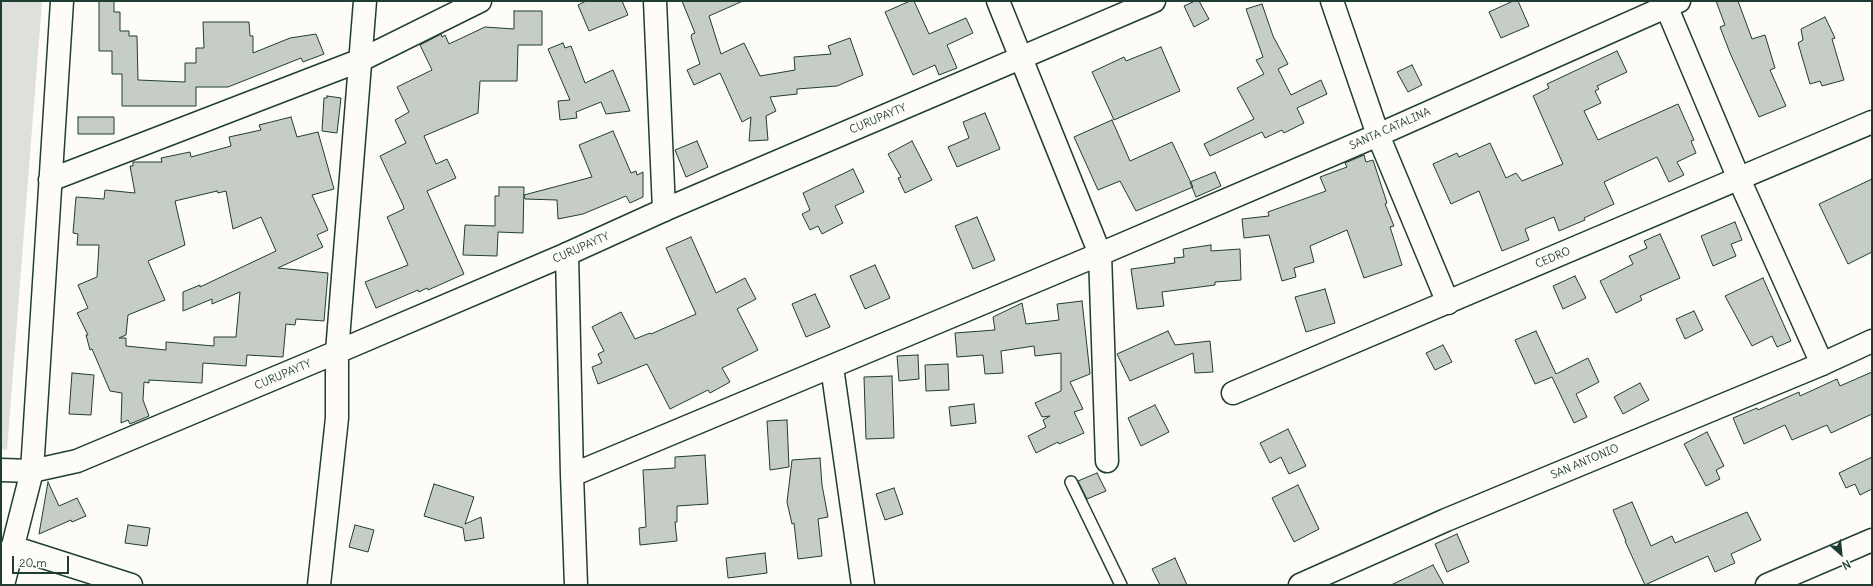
<!DOCTYPE html>
<html>
<head>
<meta charset="utf-8">
<style>
	body { margin:0 }
	#map { position:relative; width:1873px; height:586px; overflow:hidden; background:#fdfcf7; font-family:Delius,sans-serif }
	canvas { display:block }
	.frame { position:absolute; inset:0; border:2px solid #1f3d34; pointer-events:none }
	.north { position:absolute; left:1821px; top:534px; width:40px; height:40px; -webkit-text-stroke:3px #fdfcf7; paint-order:stroke; rotate:153deg; font-size:11px; font-weight:700; line-height:16px; text-align:center; color:#1f3d34 }
	.north::after { content:''; display:block; margin:auto; width:14px; height:18px; background:#1f3d34; clip-path:polygon(50% 0,100% 100%,50% 72%,0 100%) }
	.scale { position:absolute; left:12px; top:556px; width:57px; height:18px; box-sizing:border-box; border:2px solid #1f3d34; border-top:0; padding-left:5px; font-size:12px; line-height:14px; white-space:nowrap; color:#1f3d34; -webkit-text-stroke:3px #fdfcf7; paint-order:stroke }
</style>
</head>
<body>
<div id="map">
<canvas width="1873" height="586"></canvas>
<div class="frame"></div>
<div class="north">N</div>
<div class="scale">20 m</div>
</div>
<script>
const g = document.querySelector('canvas').getContext('2d');
g.lineJoin = 'round';
function fill(path, color) { g.fillStyle = color; g.fill(path, 'evenodd'); }
const poly = rows => new Path2D(rows.map(r => 'M' + r).join(''));
function stroke(path, color, width, dash) { g.strokeStyle = color; g.lineWidth = width; g.lineCap = dash ? 'butt' : 'round'; g.setLineDash(dash || []); g.stroke(path); }
function drawText(font, color, halo, rows, align = 'center') {
  g.font = font + ' Delius,sans-serif'; g.lineWidth = 3.5; g.setLineDash([]); g.textBaseline = 'middle'; g.strokeStyle = halo; g.fillStyle = color; for (const [text, x, y, turn = 0] of rows) {
    g.save(); g.translate(x, y); g.rotate((+turn || 0) * Math.PI / 180); g.textAlign = isNaN(turn) ? turn : align; if (halo) g.strokeText(text, 0, 0); g.fillText(text, 0, 0); g.restore();
  }
}
fill(poly([
	[1,1,42,1,7,450,1,449]
]), '#dde0db');
const building = poly([
	[99,1,114,1,114,12,120,12,120,31,129,31,129,36,137,36,138,80,185,82,185,63,196,63,196,48,204,48,203,22,249,22,250,36,253,36,253,53,290,38,316,34,324,54,303,62,301,58,228,87,196,87,196,106,122,106,122,74,112,74,112,51,99,51,99,1],
	[586,1,622,1,628,15,589,31,578,5,586,1],
	[682,1,743,1,709,16,721,54,744,43,760,76,795,70,794,57,831,54,828,46,850,38,863,75,837,86,797,89,797,94,770,97,776,111,766,116,768,140,749,141,751,117,742,122,720,73,694,85,687,70,700,64,691,37,692,34,695,33,682,1],
	[910,1,914,1,929,34,966,18,973,33,947,45,957,68,939,75,935,65,913,75,885,12,910,1],
	[1195,1,1199,1,1209,19,1194,27,1184,6,1195,1],
	[1513,1,1518,1,1529,26,1501,38,1489,12,1513,1],
	[1716,1,1738,1,1752,39,1765,35,1775,68,1770,70,1786,106,1759,117,1730,53,1720,27,1725,25,1716,1],
	[1262,4,1273,36,1288,64,1278,69,1291,95,1321,80,1327,94,1297,108,1304,123,1284,133,1282,130,1265,138,1262,132,1210,156,1204,144,1254,119,1237,88,1264,74,1256,60,1263,57,1246,9,1262,4],
	[514,11,542,11,542,45,518,45,517,81,480,81,478,113,424,136,436,164,447,159,456,178,427,191,464,274,428,290,427,288,419,292,418,290,376,308,365,282,408,265,387,217,404,209,403,205,380,156,406,143,395,120,409,112,397,87,432,70,420,45,441,34,442,37,445,35,449,44,485,27,514,29,514,11],
	[1825,17,1835,38,1832,39,1844,80,1822,86,1820,81,1810,84,1798,43,1803,40,1801,29,1825,17],
	[563,43,565,48,571,46,585,83,613,70,630,111,606,114,601,102,576,112,577,118,560,120,558,101,570,100,548,49,563,43],
	[1161,47,1180,91,1114,120,1092,72,1124,57,1126,61,1161,47],
	[1617,51,1627,72,1597,86,1599,89,1595,91,1601,103,1584,111,1598,140,1678,104,1694,140,1691,141,1696,153,1677,162,1684,175,1669,182,1657,157,1604,182,1614,204,1584,218,1585,220,1559,231,1554,217,1525,229,1529,240,1502,251,1479,191,1451,204,1433,164,1457,153,1459,157,1490,143,1506,178,1516,173,1522,181,1563,164,1533,96,1549,88,1547,84,1617,51],
	[1412,65,1422,85,1408,92,1397,72,1412,65],
	[327,96,341,98,337,133,322,131,324,98,327,98,327,96],
	[985,113,1000,149,957,167,948,147,969,138,963,122,985,113],
	[78,117,114,117,114,134,78,134,78,117],
	[291,117,297,137,318,132,334,189,312,195,328,230,317,235,323,247,278,268,328,273,324,321,296,319,295,325,286,324,283,357,247,355,246,366,203,363,202,383,149,380,149,383,144,382,143,400,149,416,130,424,128,420,121,423,122,393,110,391,92,349,90,350,86,335,88,335,77,313,88,308,78,285,97,277,99,245,77,245,78,234,73,233,76,197,104,199,105,190,135,193,130,166,133,166,133,162,162,162,161,158,190,152,191,157,231,146,229,137,261,130,259,125,291,117],
	[217,191,218,193,226,191,233,229,261,217,276,251,200,287,200,285,183,292,183,311,212,299,212,304,240,292,236,337,214,337,214,346,166,342,166,350,126,346,126,338,119,338,126,335,128,315,165,300,148,261,185,245,175,201,217,191],
	[1112,120,1130,161,1172,142,1193,187,1136,211,1120,181,1098,190,1074,137,1112,120],
	[613,131,631,173,636,171,637,175,643,172,643,197,630,203,626,196,583,214,558,219,557,200,525,199,524,195,592,177,579,145,613,131],
	[697,141,708,167,686,177,675,150,697,141],
	[912,141,932,180,905,193,898,178,901,177,888,154,912,141],
	[1364,155,1366,162,1373,160,1387,203,1385,204,1394,226,1390,227,1402,265,1364,278,1347,230,1310,246,1314,262,1294,268,1296,277,1282,281,1269,235,1244,238,1242,219,1269,216,1268,212,1326,191,1320,177,1347,167,1345,163,1364,155],
	[853,169,864,192,835,206,843,223,822,234,818,226,810,230,802,214,810,210,803,193,853,169],
	[1215,172,1221,186,1196,197,1190,182,1215,172],
	[1872,179,1872,252,1848,264,1819,204,1872,179],
	[499,187,524,187,523,233,498,232,497,256,463,255,465,225,495,226,495,196,499,196,499,187],
	[977,217,995,260,973,269,955,226,977,217],
	[1735,222,1742,240,1731,244,1736,256,1713,266,1701,236,1735,222],
	[1660,234,1680,278,1640,296,1642,300,1616,313,1600,281,1633,264,1629,256,1647,248,1644,241,1660,234],
	[691,237,716,293,745,278,756,299,737,309,758,350,722,368,730,382,710,393,708,390,670,409,647,364,598,384,592,367,602,363,598,354,604,351,592,327,621,312,635,339,650,333,651,334,696,314,666,248,691,237],
	[1211,245,1211,251,1240,249,1241,280,1215,282,1215,285,1162,292,1164,306,1137,309,1131,269,1175,263,1174,258,1184,257,1183,249,1211,245],
	[875,265,890,298,865,309,850,276,875,265],
	[1575,276,1586,298,1563,309,1553,286,1575,276],
	[1763,278,1791,341,1777,347,1772,336,1752,346,1725,296,1763,278],
	[1325,289,1335,323,1306,332,1295,297,1325,289],
	[815,294,830,327,806,337,792,304,815,294],
	[1082,301,1090,374,1070,382,1083,409,1074,412,1084,433,1059,444,1058,442,1036,453,1028,436,1046,427,1043,420,1050,416,1042,417,1035,403,1061,391,1061,353,1035,356,1034,346,1001,351,1003,373,985,374,983,355,957,357,955,333,995,330,993,317,1022,303,1026,324,1059,320,1057,304,1082,301],
	[1694,311,1703,330,1685,339,1676,319,1694,311],
	[1168,331,1175,345,1210,341,1213,372,1195,373,1193,353,1130,381,1117,354,1168,331],
	[1536,331,1556,374,1588,358,1599,382,1576,394,1587,417,1574,423,1552,377,1535,384,1515,340,1536,331],
	[1443,345,1452,362,1435,370,1426,353,1443,345],
	[918,355,919,379,899,381,897,356,918,355],
	[948,364,949,390,926,391,925,365,948,364],
	[1872,372,1872,414,1831,433,1827,425,1792,440,1785,425,1744,444,1733,418,1757,408,1758,410,1799,392,1800,396,1837,379,1840,386,1872,372],
	[72,373,94,375,91,415,69,414,72,373],
	[892,376,894,438,866,439,864,377,892,376],
	[1640,383,1649,400,1623,414,1614,397,1640,383],
	[974,404,976,423,951,426,949,407,974,404],
	[1155,405,1169,432,1141,446,1128,418,1155,405],
	[787,420,789,467,770,470,767,421,787,420],
	[1288,429,1306,466,1289,474,1281,457,1270,463,1260,443,1288,429],
	[1707,432,1724,466,1716,470,1720,479,1706,486,1684,444,1707,432],
	[705,455,708,504,677,506,677,522,675,522,677,541,640,545,639,528,646,527,643,470,675,468,675,457,705,455],
	[1872,457,1872,489,1860,495,1855,484,1846,488,1839,473,1872,457],
	[820,458,822,485,828,517,818,519,822,556,798,559,794,523,792,524,787,502,792,460,820,458],
	[1097,473,1106,491,1087,499,1078,481,1097,473],
	[48,482,59,506,77,498,86,516,72,522,71,520,39,534,48,482],
	[434,484,474,497,465,524,481,517,484,538,465,541,463,528,424,516,434,484],
	[1298,485,1319,529,1294,542,1272,498,1298,485],
	[894,488,903,514,885,520,876,494,894,488],
	[1632,502,1651,546,1672,536,1675,543,1747,512,1761,540,1731,554,1735,563,1715,572,1708,556,1645,585,1625,541,1626,541,1613,510,1632,502],
	[128,525,150,528,147,546,125,543,128,525],
	[355,525,374,530,368,552,349,547,355,525],
	[1457,534,1469,562,1447,572,1435,544,1457,534],
	[765,553,767,573,728,578,726,558,765,553],
	[1175,558,1187,585,1160,585,1152,569,1175,558],
	[1433,565,1444,585,1391,585,1433,565]
]);
fill(building, '#c6cdc7');
stroke(building, '#1f3d34', 1);
const lane = poly([
	[1071,482,1121,585]
]);
const street = poly([
	[655,1,664,210],
	[998,1,1100,254,1107,461],
	[1332,1,1378,135,1448,303],
	[50,180,361,60,480,1],
	[567,254,572,475,576,585],
	[832,367,863,585],
	[1233,393,1872,122],
	[572,475,1100,254,1378,135,1679,1],
	[12,547,131,585],
	[3,585,32,471,62,1],
	[319,585,337,418,337,352,365,1],
	[1300,585,1446,520,1822,364],
	[1767,585,1872,540]
]);
const secondary = poly([
	[1664,1,1739,179,1822,364,1872,341],
	[1,470,32,471,77,461,337,352,567,254,664,210,1154,1]
]);
stroke(lane, '#1f3d34', 14);
stroke(street, '#1f3d34', 25);
stroke(secondary, '#1f3d34', 25);
stroke(lane, '#fdfcf7', 11);
stroke(street, '#fdfcf7', 22);
stroke(secondary, '#fdfcf7', 22);
drawText('11px', '#1f3d34', '#fdfcf7', [
	["CURUPAYTY",878,119,-23],
	["SANTA CATALINA",1390,129,-24],
	["CURUPAYTY",581,248,-24],
	["CEDRO",1553,258,-23],
	["CURUPAYTY",283,375,-23],
	["SAN ANTONIO",1585,462,-23]
]);
</script>
</body>
</html>
